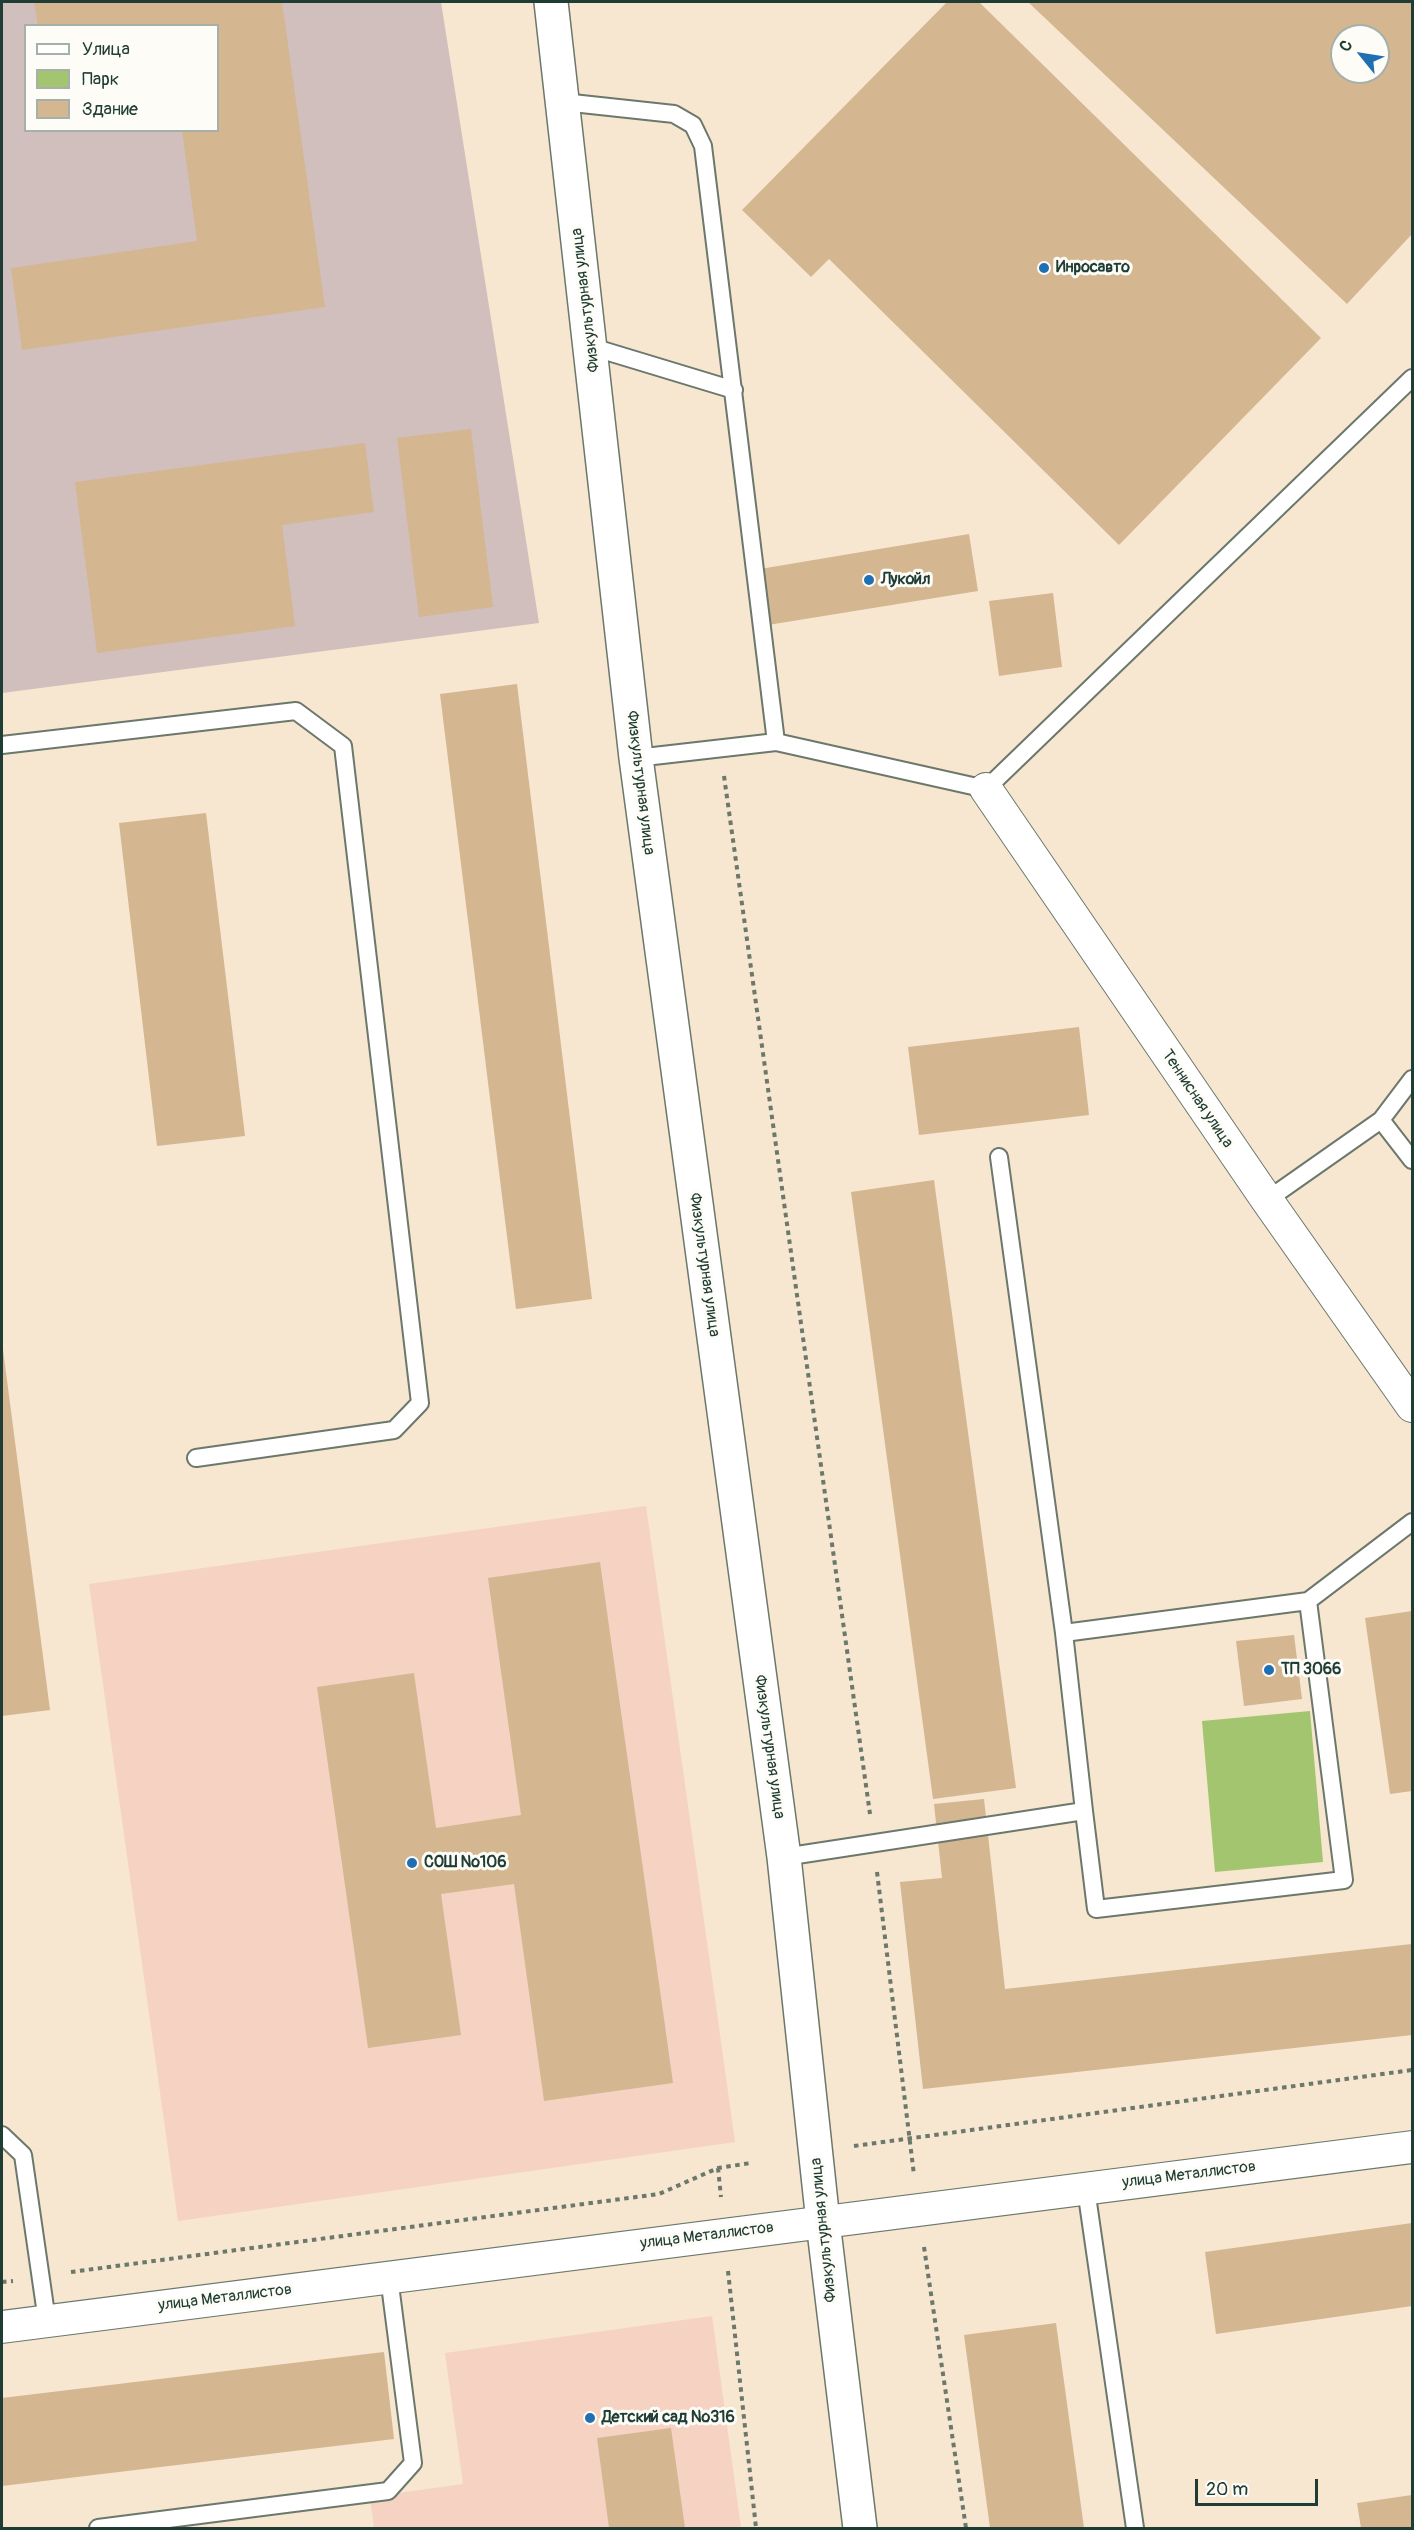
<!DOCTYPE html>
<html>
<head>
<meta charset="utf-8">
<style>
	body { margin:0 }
	#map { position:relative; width:1414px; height:2530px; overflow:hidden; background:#f7e6d0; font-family:Pangolin,sans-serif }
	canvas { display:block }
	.frame { position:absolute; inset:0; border:3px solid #1f3d34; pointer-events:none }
	.legend { position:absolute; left:24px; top:24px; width:195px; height:108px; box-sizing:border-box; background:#fdfcf7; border:2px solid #a4b0a9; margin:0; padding:8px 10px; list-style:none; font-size:18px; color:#1f3d34 }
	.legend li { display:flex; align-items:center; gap:12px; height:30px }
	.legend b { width:30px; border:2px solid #a4b0a9 }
	.north { position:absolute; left:1330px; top:24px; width:60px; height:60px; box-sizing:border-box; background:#fdfcf7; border:2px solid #a4b0a9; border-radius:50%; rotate:300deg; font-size:16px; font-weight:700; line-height:24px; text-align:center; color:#1f3d34 }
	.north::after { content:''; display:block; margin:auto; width:21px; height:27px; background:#1f6fb2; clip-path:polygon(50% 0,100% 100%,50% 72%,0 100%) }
	.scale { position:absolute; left:1195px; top:2479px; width:123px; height:27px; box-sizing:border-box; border:3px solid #1f3d34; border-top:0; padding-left:8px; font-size:18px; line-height:21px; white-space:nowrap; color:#1f3d34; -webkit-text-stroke:4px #fdfcf7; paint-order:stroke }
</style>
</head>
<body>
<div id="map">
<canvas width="1414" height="2530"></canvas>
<div class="frame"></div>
<ul class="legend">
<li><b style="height:8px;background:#fff"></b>Улица</li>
<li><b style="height:16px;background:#a3c56f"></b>Парк</li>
<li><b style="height:16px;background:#d4b691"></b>Здание</li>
</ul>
<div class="north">С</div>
<div class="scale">20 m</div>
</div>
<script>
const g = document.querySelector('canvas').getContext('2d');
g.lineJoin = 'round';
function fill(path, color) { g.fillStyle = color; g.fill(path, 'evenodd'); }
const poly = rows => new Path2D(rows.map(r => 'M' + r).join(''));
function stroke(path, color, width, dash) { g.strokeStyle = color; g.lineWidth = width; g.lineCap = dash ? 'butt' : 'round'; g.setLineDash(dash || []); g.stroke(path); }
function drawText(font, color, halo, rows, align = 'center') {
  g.font = font + ' Pangolin,sans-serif'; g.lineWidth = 6; g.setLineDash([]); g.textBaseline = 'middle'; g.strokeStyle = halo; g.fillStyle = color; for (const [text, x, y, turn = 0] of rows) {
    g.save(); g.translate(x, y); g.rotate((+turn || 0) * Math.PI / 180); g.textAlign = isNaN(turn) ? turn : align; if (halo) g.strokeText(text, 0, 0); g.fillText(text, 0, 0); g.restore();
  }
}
fill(poly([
	[646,1506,735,2142,178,2221,89,1584],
	[712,2316,741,2528,374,2528,370,2497,463,2484,445,2353]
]), '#f5d2c2');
fill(poly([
	[2,2,441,2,539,623,2,693],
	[26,26,218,26,218,130,26,130]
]), '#d1bfbd');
fill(poly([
	[1310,1711,1323,1862,1215,1872,1202,1721]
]), '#a3c56f');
fill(poly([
	[34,2,282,2,325,307,22,350,11,268,197,241,182,130,218,130,218,26,38,26],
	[947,2,979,2,1321,338,1119,545,829,259,811,277,742,210],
	[1028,2,1412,2,1412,234,1347,304],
	[1342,36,1378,36,1378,72,1342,72],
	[471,429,493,607,419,617,397,438],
	[365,443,374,512,282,525,295,626,97,653,75,482],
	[969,534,978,591,768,625,760,569],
	[1053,593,1062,667,999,676,989,601],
	[517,684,592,1299,516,1309,440,694],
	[206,813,245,1136,157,1146,119,823],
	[1079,1027,1089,1115,919,1135,908,1047],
	[934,1180,1016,1788,933,1799,851,1192],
	[2,1342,50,1710,2,1716],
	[600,1562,673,2083,544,2101,514,1884,441,1894,461,2035,368,2048,317,1687,414,1673,436,1828,521,1815,488,1578],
	[1412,1611,1412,1791,1390,1794,1365,1618],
	[1294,1635,1302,1699,1244,1706,1236,1641],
	[984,1799,1005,1989,1412,1944,1412,2035,923,2089,900,1882,942,1878,934,1804],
	[1412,2223,1412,2306,1216,2334,1205,2252],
	[1056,2323,1084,2528,990,2528,964,2335],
	[384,2352,394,2439,2,2486,2,2398],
	[671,2428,685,2528,609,2528,597,2438],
	[1412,2495,1412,2528,1361,2528,1357,2503]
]), '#d4b691');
const service = poly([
	[563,102,674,114,693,125,703,146,776,742],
	[592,347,734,390],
	[2,745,296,711,343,746,420,1403,394,1430,196,1458],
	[636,758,776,742,986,789,1412,378],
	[1381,1120,1412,1160],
	[999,1157,1064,1633],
	[1267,1200,1381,1120,1412,1079],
	[1308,1601,1412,1522],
	[784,1857,1084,1811,1096,1909,1344,1880,1308,1601,1064,1633,1084,1811],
	[2,2135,23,2155,47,2321],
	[1086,2189,1135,2528],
	[98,2528,388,2491,413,2463,389,2277]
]);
const minor = poly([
	[986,789,1267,1200,1412,1406],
	[2,2327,1412,2147]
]);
const primary = poly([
	[551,2,636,758,784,1857,823,2222,860,2528]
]);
stroke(service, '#6b786b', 20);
stroke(minor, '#6b786b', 34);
stroke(primary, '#6b786b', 36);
stroke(poly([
	[724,776,870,1814],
	[877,1872,914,2175],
	[854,2146,1412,2070],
	[718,2168,721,2197],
	[924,2247,966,2528],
	[728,2271,756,2528],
	[71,2272,659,2194,718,2168,751,2163],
	[2,2282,13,2281]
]), '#6b786b', 4, [4.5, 4.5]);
stroke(service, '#fff', 16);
stroke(minor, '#fff', 32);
stroke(primary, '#fff', 33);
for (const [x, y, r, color] of [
	[1044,268,6,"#1f6fb2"],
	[869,580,6,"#1f6fb2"],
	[1269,1670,6,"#1f6fb2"],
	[412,1863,6,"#1f6fb2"],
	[590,2418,6,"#1f6fb2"]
]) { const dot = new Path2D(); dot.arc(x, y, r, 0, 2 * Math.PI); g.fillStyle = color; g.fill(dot); stroke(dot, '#fdfcf7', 2); }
drawText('bold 16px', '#1f3d34', '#fdfcf7', [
	["Инросавто",1056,268],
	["Лукойл",881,580],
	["ТП 3066",1281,1670],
	["СОШ №106",424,1863],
	["Детский сад №316",602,2418]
], 'left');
drawText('16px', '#1f3d34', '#fdfcf7', [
	["Физкультурная улица",586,300,-97],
	["Физкультурная улица",640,783,83],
	["Теннисная улица",1197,1099,56],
	["Физкультурная улица",704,1265,82],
	["Физкультурная улица",769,1747,82],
	["улица Металлистов",1189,2175,-7],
	["Физкультурная улица",824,2230,-96],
	["улица Металлистов",707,2236,-7],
	["улица Металлистов",225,2298,-7]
]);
</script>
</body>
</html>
